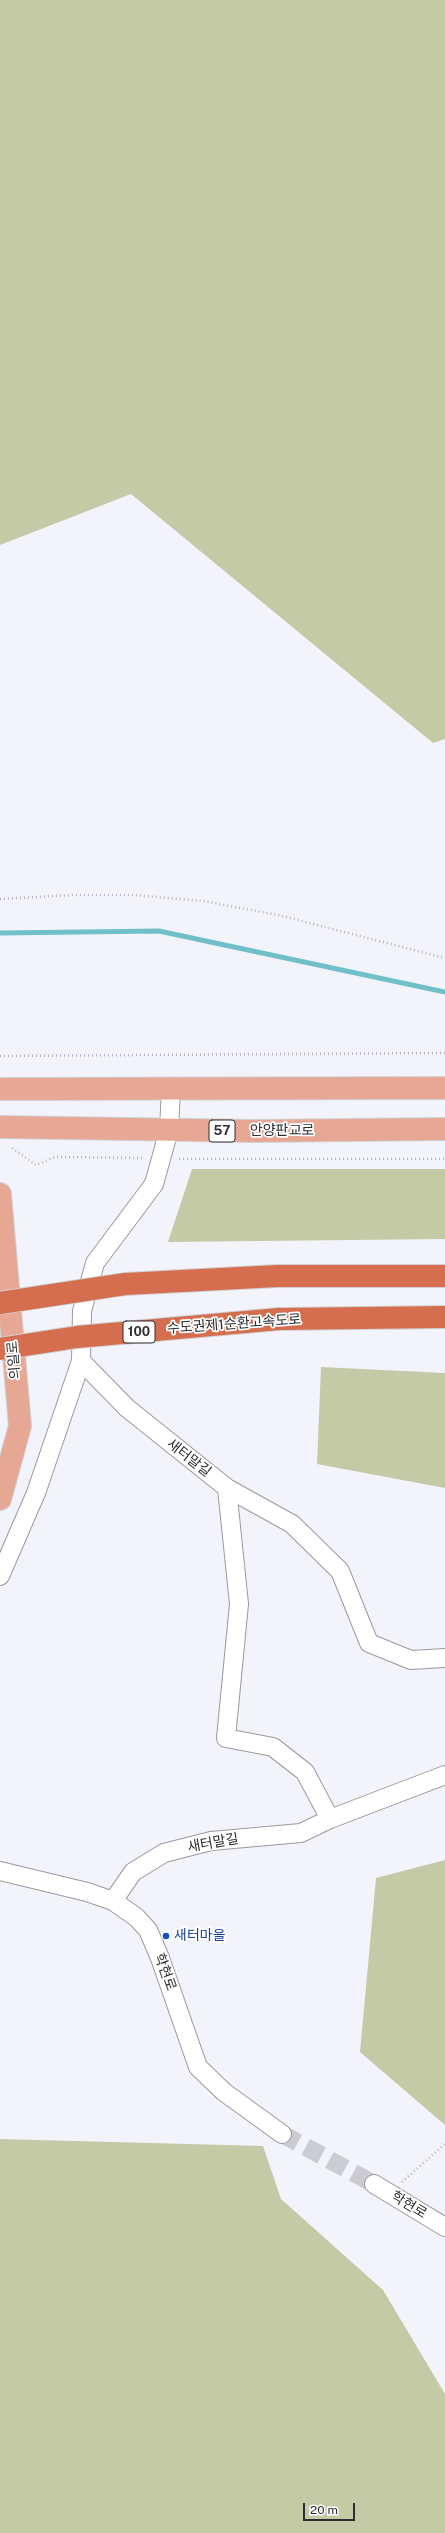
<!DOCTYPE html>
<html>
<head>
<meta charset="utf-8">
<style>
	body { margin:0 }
	#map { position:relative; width:445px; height:2533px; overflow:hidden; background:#f3f4fb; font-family:"Public Sans",sans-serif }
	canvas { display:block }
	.scale { position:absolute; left:303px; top:2503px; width:52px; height:18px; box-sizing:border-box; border:2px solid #2d2d30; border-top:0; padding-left:5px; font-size:12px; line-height:14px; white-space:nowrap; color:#2d2d30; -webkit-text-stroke:3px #fff; paint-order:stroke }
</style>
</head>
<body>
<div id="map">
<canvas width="445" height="2533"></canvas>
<div class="scale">20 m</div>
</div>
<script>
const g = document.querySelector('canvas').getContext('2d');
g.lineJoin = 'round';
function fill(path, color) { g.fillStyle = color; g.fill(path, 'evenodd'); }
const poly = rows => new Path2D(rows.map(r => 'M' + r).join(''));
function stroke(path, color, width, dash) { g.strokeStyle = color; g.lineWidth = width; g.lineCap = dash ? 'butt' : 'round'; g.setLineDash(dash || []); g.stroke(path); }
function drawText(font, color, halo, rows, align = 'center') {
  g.font = font + ' "Public Sans","Noto Sans KR",sans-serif'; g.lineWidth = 3.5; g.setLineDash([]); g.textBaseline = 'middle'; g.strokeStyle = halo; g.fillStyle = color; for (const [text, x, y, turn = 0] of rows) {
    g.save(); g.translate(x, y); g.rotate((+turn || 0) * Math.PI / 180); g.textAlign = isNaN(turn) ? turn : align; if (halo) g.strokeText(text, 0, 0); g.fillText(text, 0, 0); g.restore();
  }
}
fill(poly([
	[0,0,445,0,445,739,433,743,131,494,0,545],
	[192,1169,445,1169,445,1239,168,1242],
	[321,1367,445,1373,445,1488,317,1464],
	[445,1860,445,2125,360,2052,376,1878],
	[0,2139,263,2146,281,2199,383,2290,445,2394,445,2533,0,2533]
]), '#c3caa5');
stroke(poly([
	[0,933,159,931,445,992]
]), '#71c0c9', 5);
stroke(poly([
	[282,2134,374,2184]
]), '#cbccd2', 18, [18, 9]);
const minor = poly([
	[171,1088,169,1130,154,1184,95,1263,82,1311,81,1361,127,1408,227,1488,239,1604,226,1738,273,1747,305,1772,330,1819],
	[227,1488,292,1524,340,1571,369,1643,411,1660,445,1658],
	[0,1576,36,1493,81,1361],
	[0,1871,87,1892,113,1901,136,1917,148,1930,160,1958,198,2067,224,2092,282,2134],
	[113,1901,133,1872,164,1853,211,1841,301,1833,330,1819,445,1775],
	[374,2184,445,2227]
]);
const major = poly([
	[0,1089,445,1088],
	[0,1127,253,1131,445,1129],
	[0,1194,20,1426,0,1499]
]);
const highway = poly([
	[277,1276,445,1276],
	[279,1319,445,1317]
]);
stroke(minor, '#999aa0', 20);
stroke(major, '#d1d1d1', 24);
stroke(highway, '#d1d1d1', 24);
stroke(poly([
	[0,899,72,895,133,895,203,901,278,915,445,958],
	[0,1056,445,1053],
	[12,1148,36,1165,55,1157,144,1158],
	[179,1159,445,1159],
	[402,2182,445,2144]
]), '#b5b5bb', 2.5, [1, 3]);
stroke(minor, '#fff', 18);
stroke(major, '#e6a895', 22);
stroke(highway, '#d56e4f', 22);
const highwayBridge = poly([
	[0,1303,125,1284,277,1276],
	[0,1349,77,1337,279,1319]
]);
stroke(highwayBridge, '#d1d1d1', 24, []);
stroke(highwayBridge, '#d56e4f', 22);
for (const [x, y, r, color] of [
	[166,1936,4,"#1a4fb4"]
]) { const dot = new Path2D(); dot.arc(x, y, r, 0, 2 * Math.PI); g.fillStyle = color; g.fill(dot); stroke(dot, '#fff', 1.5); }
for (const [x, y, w] of [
	[222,1131,26],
	[139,1332,32]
]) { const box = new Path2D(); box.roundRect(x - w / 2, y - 11, w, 22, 3); g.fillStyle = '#fff'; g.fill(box); stroke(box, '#2d2d30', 1); }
drawText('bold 13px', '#2d2d30', null, [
	["57",222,1131],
	["100",139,1332]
]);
drawText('14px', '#2d2d30', '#fff', [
	["안양판교로",282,1131],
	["수도권제1순환고속도로",234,1324,-4],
	["의일로",14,1360,-95],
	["새터말길",189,1458,38],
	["새터말길",213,1843,-10],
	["학현로",165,1972,70],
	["학현로",409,2205,31]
]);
drawText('14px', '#164399', '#fff', [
	["새터마을",174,1936]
], 'left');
</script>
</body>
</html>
